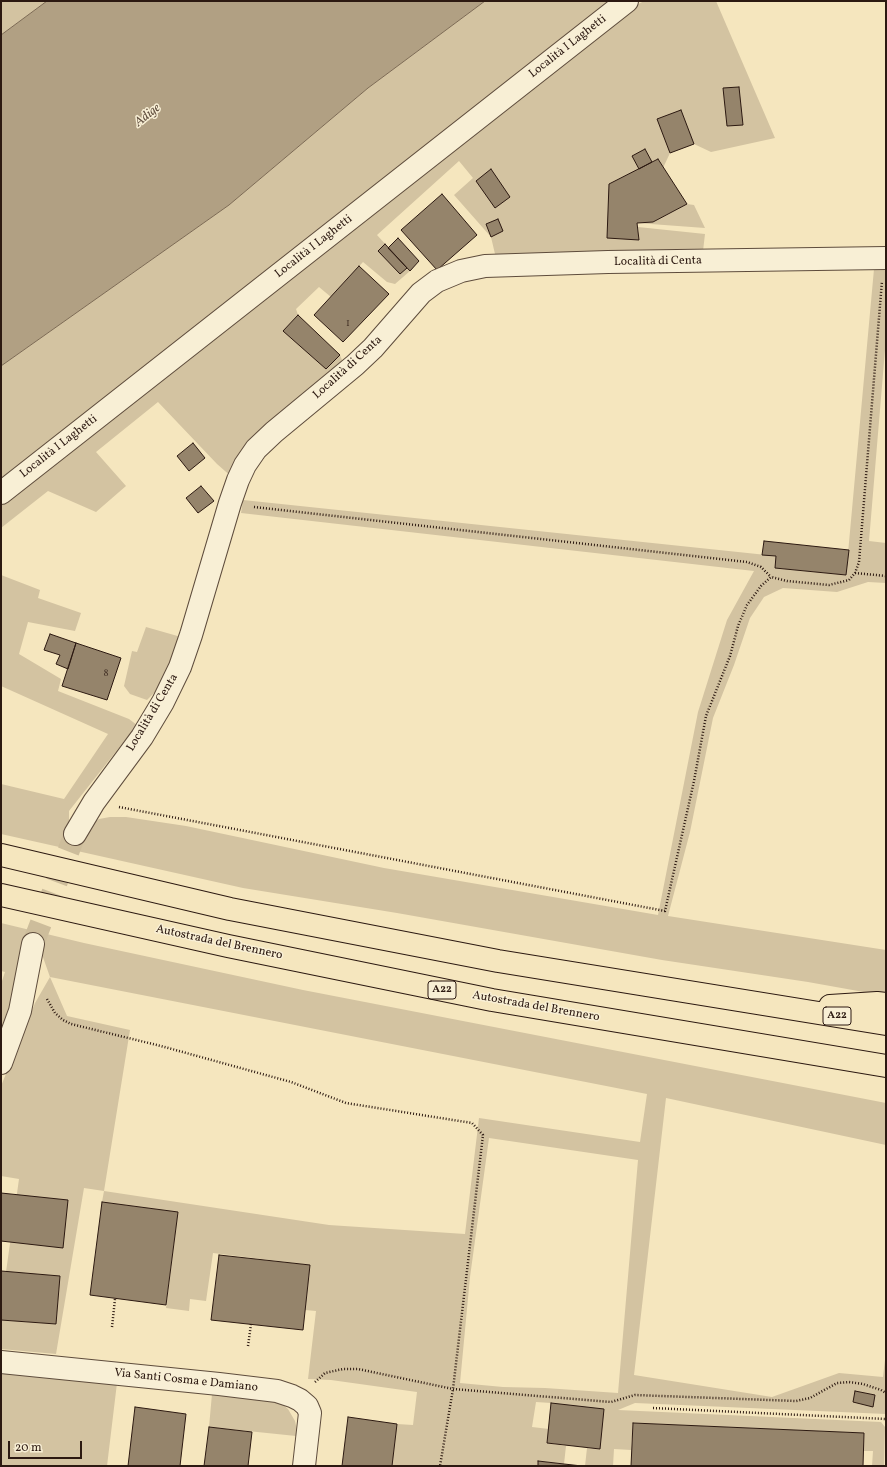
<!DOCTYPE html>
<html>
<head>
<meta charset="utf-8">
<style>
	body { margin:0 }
	#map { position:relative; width:887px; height:1467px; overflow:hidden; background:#f5e6be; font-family:Vollkorn,serif }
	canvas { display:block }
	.frame { position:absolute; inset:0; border:2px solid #2c1911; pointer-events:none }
	.scale { position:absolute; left:8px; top:1441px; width:74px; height:18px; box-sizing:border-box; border:2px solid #2c1911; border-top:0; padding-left:5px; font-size:12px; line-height:14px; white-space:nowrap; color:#2c1911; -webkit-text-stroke:3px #f8efd5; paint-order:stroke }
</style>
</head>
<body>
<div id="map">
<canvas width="887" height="1467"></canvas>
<div class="frame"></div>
<div class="scale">20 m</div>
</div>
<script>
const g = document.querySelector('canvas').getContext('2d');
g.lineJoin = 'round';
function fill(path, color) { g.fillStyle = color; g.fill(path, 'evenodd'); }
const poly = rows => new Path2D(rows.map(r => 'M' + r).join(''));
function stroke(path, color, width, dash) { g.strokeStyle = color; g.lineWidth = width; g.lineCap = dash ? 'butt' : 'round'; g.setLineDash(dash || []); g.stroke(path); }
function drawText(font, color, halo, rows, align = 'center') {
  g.font = font + ' Vollkorn,serif'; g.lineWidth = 3; g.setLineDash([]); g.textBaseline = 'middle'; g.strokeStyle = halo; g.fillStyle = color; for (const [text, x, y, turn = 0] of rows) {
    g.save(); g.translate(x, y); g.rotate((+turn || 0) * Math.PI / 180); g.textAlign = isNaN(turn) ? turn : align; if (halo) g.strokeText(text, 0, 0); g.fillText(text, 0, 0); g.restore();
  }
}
fill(poly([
	[1,1,47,1,1,35],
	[485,1,614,1,1,484,1,366,229,205,368,88],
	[644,1,716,1,775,138,711,152,694,144,670,153,663,168,609,184,639,239,638,227,705,234,703,251,505,257,495,254,491,237,454,195,473,178,459,161,377,235,410,271,395,284,387,282,363,262,331,297,319,287,296,309,298,315,284,331,326,369,340,355,344,365,233,478,217,464,158,402,96,452,126,486,96,512,48,491,1,528,1,503,633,7],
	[687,204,694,205,705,228,637,223,653,222],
	[886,267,886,338,869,541,886,543,886,583,868,582,837,592,783,588,764,597,750,618,734,665,713,718,690,832,668,916,886,950,886,996,808,982,662,960,397,913,243,888,1,834,1,784,64,799,108,734,1,686,1,575,40,590,38,598,81,613,75,631,28,622,19,654,61,679,58,691,129,719,137,725,69,811,69,832,89,826,99,819,110,817,126,817,186,826,384,868,658,915,698,712,727,620,754,571,241,513,243,500,776,556,776,568,846,575,874,269],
	[146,627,181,637,177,653,155,692,147,700,130,694,124,686,132,651,137,652],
	[1,923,84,943,303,990,886,1103,886,1145,666,1098,634,1375,772,1397,839,1373,883,1377,886,1351,886,1414,635,1403,618,1410,881,1422,885,1427,884,1466,872,1466,873,1451,864,1451,864,1433,633,1423,631,1450,614,1449,613,1466,585,1466,587,1448,599,1449,551,1403,536,1402,532,1427,549,1429,547,1443,566,1446,564,1464,539,1461,538,1466,392,1466,397,1424,413,1425,417,1392,331,1380,308,1379,316,1311,305,1310,310,1265,213,1253,206,1301,190,1299,189,1311,166,1308,178,1212,102,1202,104,1191,84,1188,56,1354,1,1349,1,1320,56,1324,60,1276,6,1272,19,1179,1,1176,1,1086,35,1003,50,977,39,946,15,993,1,1045,1,984,5,972,1,971],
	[50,977,647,1094,640,1142,479,1118,465,1234,329,1225,104,1191,130,1030,67,1016],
	[489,1138,638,1160,618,1393,545,1388,503,1387,460,1383,470,1277],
	[1,1372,117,1383,107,1466,1,1466],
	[212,1394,266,1399,282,1404,288,1409,295,1421,297,1430,296,1436,209,1427]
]), '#d3c3a1');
const water = poly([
	[47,1,485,1,368,88,229,205,1,366,1,35,47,1]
]);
fill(water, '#b1a083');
stroke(water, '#7c6a55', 1);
const building = poly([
	[739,87,743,125,727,126,723,88,739,87],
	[681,110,694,144,670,153,657,119,681,110],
	[645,149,652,162,639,169,632,156,645,149],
	[658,159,687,204,653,222,637,223,639,240,607,238,609,184,658,159],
	[491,169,510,197,495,208,476,181,491,169],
	[442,194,477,235,437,270,401,230,442,194],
	[498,219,503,231,491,237,486,224,498,219],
	[398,238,419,261,410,271,388,248,398,238],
	[385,244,407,268,400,274,378,251,385,244],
	[359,266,389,294,343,342,314,315,359,266],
	[298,315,340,355,326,369,283,331,298,315],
	[193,443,205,458,189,471,177,456,193,443],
	[201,486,214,501,198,513,186,498,201,486],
	[764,541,849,550,846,575,775,568,776,556,762,555,764,541],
	[50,634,76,643,68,669,56,664,60,655,44,650,50,634],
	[76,643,121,658,107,700,62,686,76,643],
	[1,1193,68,1200,63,1248,1,1241,1,1193],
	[102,1202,178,1212,166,1305,90,1295,102,1202],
	[219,1255,310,1265,303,1330,211,1320,219,1255],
	[1,1271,60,1276,56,1324,1,1320,1,1271],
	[855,1391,875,1395,873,1407,853,1402,855,1391],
	[551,1403,604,1409,600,1449,547,1443,551,1403],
	[135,1407,186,1414,180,1466,128,1466,135,1407],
	[348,1417,397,1424,392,1466,342,1466,348,1417],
	[633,1423,864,1433,863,1466,631,1466,633,1423],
	[209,1427,252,1432,248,1466,204,1466,209,1427],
	[538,1461,564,1464,582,1466,538,1466,538,1461]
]);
fill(building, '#95846b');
stroke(building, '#2c1911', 1);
stroke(poly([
	[33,944,75,834]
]), '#cdbd9b', 22, [22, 11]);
const minor = poly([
	[1,493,627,1],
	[75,834,94,802,142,737,163,702,180,667,191,635,230,503,238,480,245,465,256,449,274,432,355,365,373,348,421,293,437,281,461,271,485,266,608,262,886,258],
	[1,1063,20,1011,33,944],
	[1,1362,219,1384,277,1391,292,1396,300,1400,307,1406,310,1413,304,1466]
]);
const highway = poly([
	[1,855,230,909,498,961,886,1024],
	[1,895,228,946,492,1000,886,1066],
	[830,1006,877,1003,886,1004]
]);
stroke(minor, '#5e4c3c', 24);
stroke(highway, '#2c1911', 24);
stroke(poly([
	[254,507,747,562,761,567,771,577],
	[855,573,886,576],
	[119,807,665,911,694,781,706,716,730,656,738,626,747,605,761,586,771,577,787,581,829,585,849,580,855,573,859,562,882,281],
	[47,999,55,1013,63,1020,71,1024,161,1046,291,1082,346,1103,472,1123,483,1135,453,1389,440,1466],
	[112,1327,115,1299],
	[248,1346,251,1324],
	[315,1382,325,1373,343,1369,358,1369,453,1389,611,1402,635,1395,796,1401,810,1398,837,1383,849,1382,863,1384,881,1390,886,1393],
	[653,1408,886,1419]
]), '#2c1911', 2.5, [1, 2]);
stroke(minor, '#f8efd5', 22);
stroke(highway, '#f5e6be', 22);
drawText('10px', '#463428', null, [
	["1",348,324],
	["8",106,674]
]);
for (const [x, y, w] of [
	[442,990,28],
	[837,1016,28]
]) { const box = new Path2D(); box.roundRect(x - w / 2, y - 9, w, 18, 3); g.fillStyle = '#f8efd5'; g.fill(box); stroke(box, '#2c1911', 1); }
drawText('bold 11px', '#2c1911', null, [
	["A22",442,990],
	["A22",837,1016]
]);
drawText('12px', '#2c1911', '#f8efd5', [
	["Località I Laghetti",568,47,-38],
	["Località I Laghetti",314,247,-38],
	["Località di Centa",658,262,-1],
	["Località di Centa",348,368,-42],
	["Località I Laghetti",59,447,-38],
	["Località di Centa",153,713,-59],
	["Autostrada del Brennero",219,943,12],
	["Autostrada del Brennero",536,1007,10],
	["Via Santi Cosma e Damiano",186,1381,6]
]);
drawText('italic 13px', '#614f3f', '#f8efd5', [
	["Adige",148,116,-38]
]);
</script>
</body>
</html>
